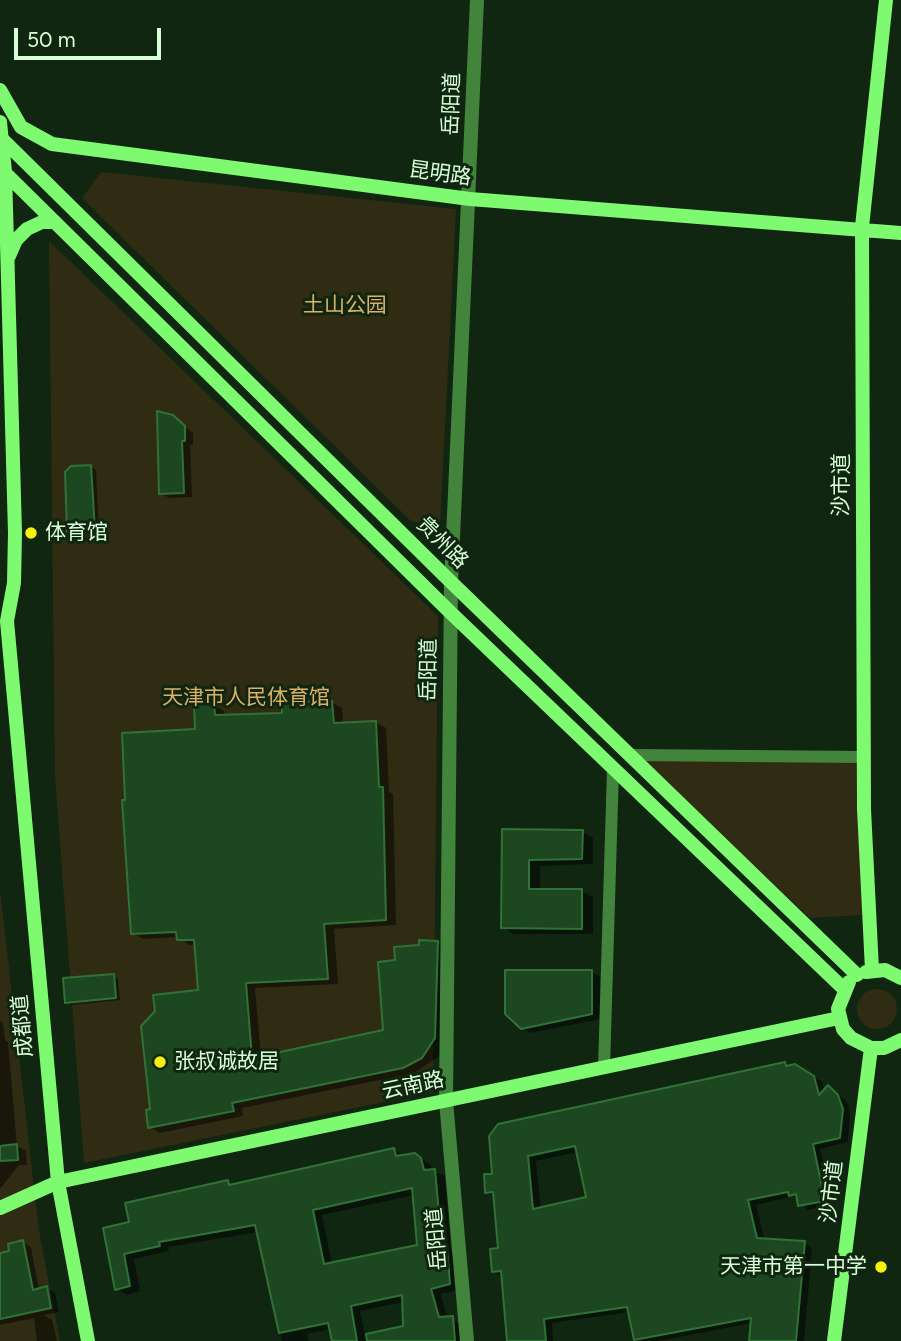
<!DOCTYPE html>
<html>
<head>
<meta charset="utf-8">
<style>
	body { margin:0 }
	#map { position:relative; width:901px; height:1341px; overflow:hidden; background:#102611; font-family:Figtree,sans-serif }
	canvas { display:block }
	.scale { position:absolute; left:14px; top:28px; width:147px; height:32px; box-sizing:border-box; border:4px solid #d7fed7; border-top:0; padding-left:9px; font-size:21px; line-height:24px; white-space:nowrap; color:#d7fed7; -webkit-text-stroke:5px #102611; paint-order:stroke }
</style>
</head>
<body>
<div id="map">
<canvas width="901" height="1341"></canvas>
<div class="scale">50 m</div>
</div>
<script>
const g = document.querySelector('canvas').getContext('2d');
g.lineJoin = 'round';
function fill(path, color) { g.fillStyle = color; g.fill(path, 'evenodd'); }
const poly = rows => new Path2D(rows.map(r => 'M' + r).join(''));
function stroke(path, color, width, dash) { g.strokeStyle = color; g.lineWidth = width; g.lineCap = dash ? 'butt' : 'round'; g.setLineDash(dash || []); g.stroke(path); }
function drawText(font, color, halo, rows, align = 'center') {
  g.font = font + ' Figtree,"Noto Sans SC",sans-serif'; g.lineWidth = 6; g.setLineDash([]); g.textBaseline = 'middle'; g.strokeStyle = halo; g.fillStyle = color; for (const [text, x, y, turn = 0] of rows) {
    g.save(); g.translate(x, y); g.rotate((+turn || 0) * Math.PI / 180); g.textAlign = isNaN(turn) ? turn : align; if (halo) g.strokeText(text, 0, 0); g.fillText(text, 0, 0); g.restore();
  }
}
fill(poly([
	[101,172,456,209,440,526,411,521,82,198],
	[49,241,438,616,433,1092,84,1163,55,776],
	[638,759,857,762,864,915,810,918],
	[0,890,39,1231,60,1341,0,1341],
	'857 1009a20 20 0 1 1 40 0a20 20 0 1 1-40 0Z'
]), '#302c13');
fill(poly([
	[173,417,193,433,193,445,190,445,192,497,169,498,161,493],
	[91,467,96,470,99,532,74,534,69,531],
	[284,702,331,702,342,708,343,724,376,722,386,728,389,792,393,794,396,925,334,929,338,984,255,988,261,1057,385,1032,396,962,437,942,448,948,447,1039,438,1057,414,1073,242,1108,243,1116,160,1133,150,1127,152,1110,200,992,196,945,189,945,178,937,143,939,133,933,197,731,214,705,224,711,225,717,284,714],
	[503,831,582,832,593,838,593,864,540,866,540,891,581,891,593,897,593,934,514,934,503,927],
	[592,972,600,977,600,1019,530,1033,522,1028],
	[114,976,118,979,120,1000,71,1005,66,1002],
	[0,1021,3,1023,5,1040,8,1042,17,1146,26,1151,27,1165,19,1165,0,1189],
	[785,1064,795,1066,822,1082,825,1091,828,1087,837,1092,848,1104,850,1114,848,1142,820,1149,833,1205,808,1210,794,1196,756,1205,765,1241,804,1243,812,1248,804,1341,751,1341,752,1323,659,1341,638,1341,635,1339,630,1312,552,1323,553,1341,508,1341,503,1277,493,1271,500,1250,495,1197,487,1192,494,1175,491,1137],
	[578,1152,588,1198,541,1209,536,1161],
	[394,1150,405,1156,415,1155,431,1165,432,1171,445,1176,451,1251,456,1255,459,1290,441,1294,447,1318,462,1324,464,1341,334,1341,331,1329,307,1334,309,1341,282,1341,258,1232,168,1247,169,1251,134,1259,140,1291,127,1295,117,1289,105,1229,131,1223,228,1182,233,1185],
	[415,1195,419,1247,332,1264,322,1215],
	[404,1302,405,1328,365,1335,360,1311],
	[23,1242,31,1247,39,1290,46,1288,55,1293,59,1312,44,1315,52,1320,57,1341,37,1341,34,1318,0,1325,0,1255,11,1253]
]), '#0007');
const building = poly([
	[157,411,173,415,185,426,185,441,182,441,184,493,159,494,157,411],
	[91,465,95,530,67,532,65,472,71,466,91,465],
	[303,699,303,702,332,701,334,723,376,721,379,787,383,787,386,920,324,924,328,979,246,983,252,1058,383,1030,378,962,395,960,394,947,419,945,419,940,438,941,435,1038,422,1058,403,1068,232,1103,234,1111,148,1128,146,1110,150,1109,141,1026,155,1011,153,995,198,990,194,940,177,940,176,932,131,934,122,800,125,800,122,733,195,729,194,704,214,703,215,715,282,713,282,700,303,699],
	[502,829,583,830,582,859,529,860,529,889,582,889,582,929,501,928,502,829],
	[505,970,592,970,592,1014,521,1029,505,1014,505,970],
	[114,974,116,998,65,1003,63,978,114,974],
	[785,1062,786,1066,795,1064,814,1076,819,1095,828,1085,838,1095,843,1109,840,1138,813,1144,825,1201,798,1206,796,1194,789,1196,788,1192,748,1200,757,1238,805,1241,796,1341,749,1341,751,1318,634,1340,627,1307,544,1319,546,1341,507,1341,501,1271,492,1272,490,1249,498,1248,493,1192,485,1193,484,1174,492,1174,489,1136,498,1124,785,1062],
	[575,1146,586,1197,533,1209,528,1156,575,1146],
	[17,1144,18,1160,0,1161,0,1146,17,1144],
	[394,1148,396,1156,415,1153,421,1158,424,1170,435,1169,442,1247,447,1247,450,1284,431,1289,439,1317,453,1316,455,1341,367,1341,366,1334,403,1326,402,1295,351,1306,357,1341,332,1341,328,1323,279,1333,255,1225,159,1242,160,1246,124,1254,130,1286,115,1290,103,1228,129,1222,125,1203,228,1180,229,1185,394,1148],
	[412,1188,417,1245,324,1264,313,1210,412,1188],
	[23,1240,33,1290,47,1286,51,1308,0,1319,0,1253,9,1251,8,1244,23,1240]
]);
fill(building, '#1d4720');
stroke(building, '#307235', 2);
stroke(poly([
	[630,755,864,757],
	[604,1068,613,769]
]), '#43843d', 12);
stroke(poly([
	[467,1341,446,1101,451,582,477,0]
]), '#43843d', 14);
stroke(poly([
	[0,90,21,127,52,144,470,199,901,233],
	[0,122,5,172,15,533,14,583,7,621,58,1182,88,1341],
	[0,137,451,582,857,975],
	[2,170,451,613,844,989],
	[9,256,16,240,27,229,42,222,55,222],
	[872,970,864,809,862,227,886,0],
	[866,972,885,970,901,978],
	[849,982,838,1009,843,1029,851,1038,871,1048,884,1048,901,1040],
	[0,1208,58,1182,839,1018],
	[834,1341,871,1048]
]), '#7efa71', 14);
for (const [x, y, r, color] of [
	[31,533,7,"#f7f20a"],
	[160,1062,7,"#f7f20a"],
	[881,1267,7,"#f7f20a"]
]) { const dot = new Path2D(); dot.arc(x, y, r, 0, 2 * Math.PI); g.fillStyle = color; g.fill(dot); stroke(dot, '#102611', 2.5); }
drawText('21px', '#d7fed7', '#102611', [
	["岳阳道",452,104,-88],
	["昆明路",440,174,8],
	["沙市道",842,485,-90],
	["贵州路",442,543,45],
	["岳阳道",429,670,-89],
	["成都道",23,1026,-95],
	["云南路",413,1086,-12],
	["沙市道",832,1192,-83],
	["岳阳道",437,1239,-95]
]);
drawText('21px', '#dcb065', '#102611', [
	["土山公园",345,306],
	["天津市人民体育馆",246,698]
]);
drawText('21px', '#d7fed7', '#102611', [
	["体育馆",45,533],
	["张叔诚故居",174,1062],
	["天津市第一中学",867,1267,"right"]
], 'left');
</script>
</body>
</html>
